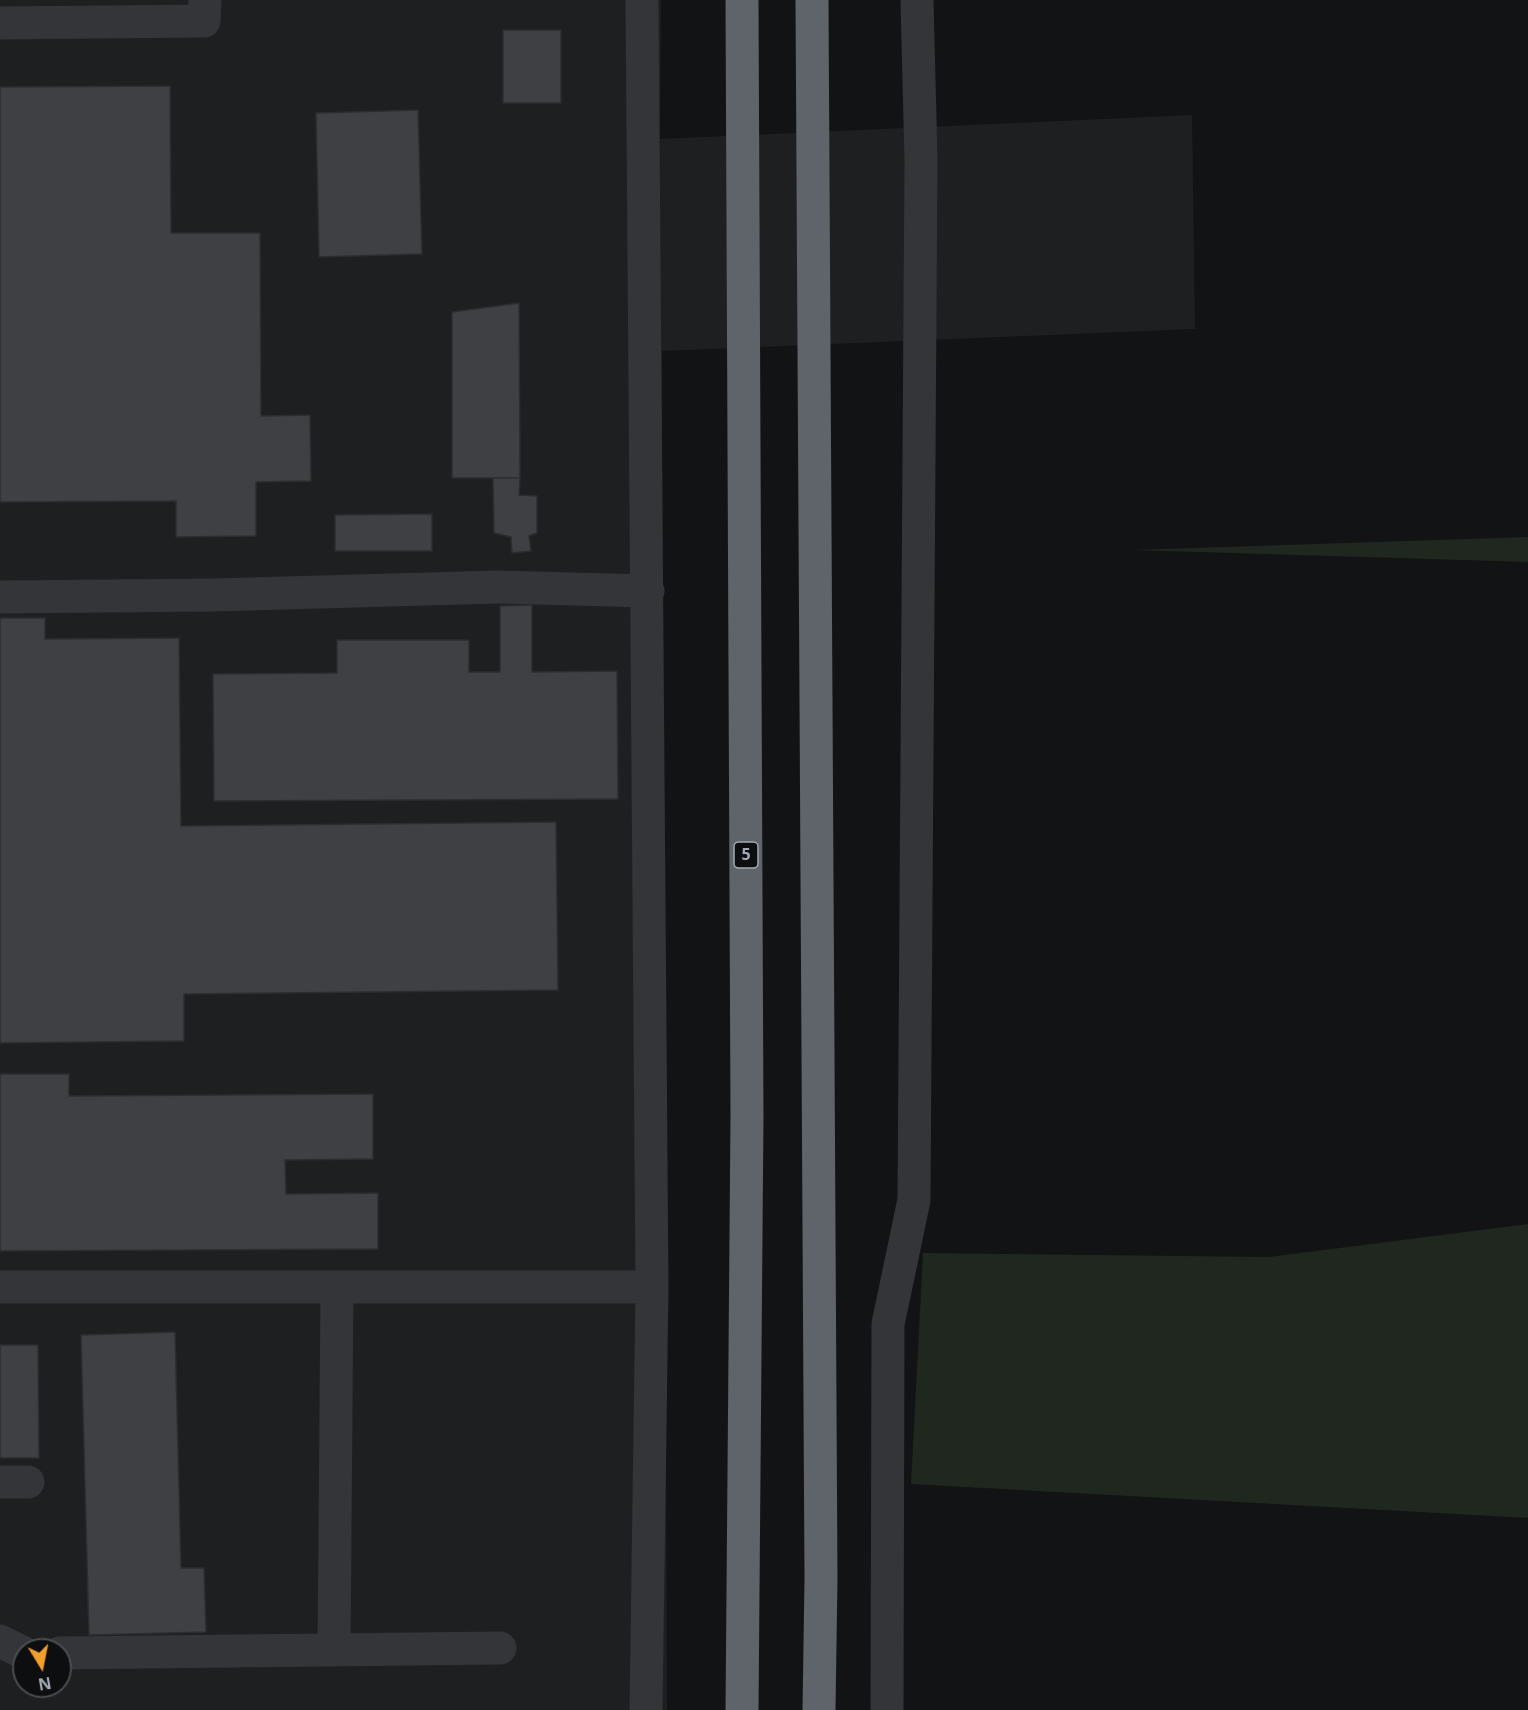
<!DOCTYPE html>
<html>
<head>
<meta charset="utf-8">
<style>
	body { margin:0 }
	#map { position:relative; width:1528px; height:1710px; overflow:hidden; background:#121314; font-family:"Open Sans",sans-serif }
	canvas { display:block }
	.north { position:absolute; left:12px; top:1638px; width:60px; height:60px; box-sizing:border-box; background:#0d0e0f; border:2px solid #494c51; border-radius:50%; rotate:170deg; font-size:16px; font-weight:700; line-height:24px; text-align:center; color:#a4aab5 }
	.north::after { content:''; display:block; margin:auto; width:21px; height:27px; background:#f39f2c; clip-path:polygon(50% 0,100% 100%,50% 72%,0 100%) }
</style>
</head>
<body>
<div id="map">
<canvas width="1528" height="1710"></canvas>
<div class="north">N</div>
</div>
<script>
const g = document.querySelector('canvas').getContext('2d');
g.lineJoin = 'round';
function fill(path, color) { g.fillStyle = color; g.fill(path, 'evenodd'); }
const poly = rows => new Path2D(rows.map(r => 'M' + r).join(''));
function stroke(path, color, width, dash) { g.strokeStyle = color; g.lineWidth = width; g.lineCap = dash ? 'butt' : 'round'; g.setLineDash(dash || []); g.stroke(path); }
function drawText(font, color, halo, rows, align = 'center') {
  g.font = font + ' "Open Sans",sans-serif'; g.lineWidth = 6; g.setLineDash([]); g.textBaseline = 'middle'; g.strokeStyle = halo; g.fillStyle = color; for (const [text, x, y, turn = 0] of rows) {
    g.save(); g.translate(x, y); g.rotate((+turn || 0) * Math.PI / 180); g.textAlign = isNaN(turn) ? turn : align; if (halo) g.strokeText(text, 0, 0); g.fillText(text, 0, 0); g.restore();
  }
}
fill(poly([
	[0,0,661,0,660,139,1192,115,1195,329,662,351,667,1710,0,1710],
	[24,1650,60,1650,60,1686,24,1686]
]), '#1e1f21');
fill(poly([
	[1528,537,1528,562,1132,550],
	[1528,1224,1528,1518,911,1484,923,1253,1269,1257]
]), '#1f271f');
const building = poly([
	[503,30,561,30,561,103,503,103,503,30],
	[170,86,171,233,260,233,261,416,310,415,311,481,256,482,256,536,176,537,176,501,0,502,0,87,170,86],
	[418,110,422,254,319,257,316,113,418,110],
	[519,303,520,478,452,478,452,312,519,303],
	[493,478,520,478,519,495,537,496,537,533,529,536,531,551,512,553,511,537,494,533,493,478],
	[432,514,432,551,335,551,335,515,432,514],
	[532,605,532,672,617,671,618,799,214,801,213,674,337,673,337,640,469,640,469,672,500,672,500,606,532,605],
	[0,618,45,618,45,639,179,638,181,826,556,822,558,990,184,994,184,1041,0,1043,0,618],
	[0,1074,69,1074,69,1096,373,1094,373,1159,285,1160,286,1194,378,1193,378,1249,0,1251,0,1074],
	[175,1332,181,1568,204,1568,206,1632,89,1635,81,1335,175,1332],
	[0,1345,38,1345,39,1458,0,1458,0,1345]
]);
fill(building, '#3e4044');
stroke(building, '#2c2d30', 1.5);
stroke(poly([
	[642,0,652,1287,646,1710],
	[0,23,204,21,205,0],
	[0,597,214,595,498,587,648,591],
	[0,1287,652,1287],
	[0,1482,28,1482],
	[0,1641,24,1653],
	[334,1650,337,1287],
	[60,1653,500,1648],
	[887,1710,888,1324,914,1200,921,160,917,0]
]), '#333539', 33);
stroke(poly([
	[812,0,821,1578,819,1710],
	[742,1710,747,1115,742,0]
]), '#5f636a', 33);
for (const [x, y, w] of [
	[746,855,24]
]) { const box = new Path2D(); box.roundRect(x - w / 2, y - 13, w, 26, 4.5); g.fillStyle = '#0d0e0f'; g.fill(box); stroke(box, '#a4aab5', 1.5); }
drawText('bold 16px', '#a4aab5', null, [
	["5",746,855]
]);
</script>
</body>
</html>
